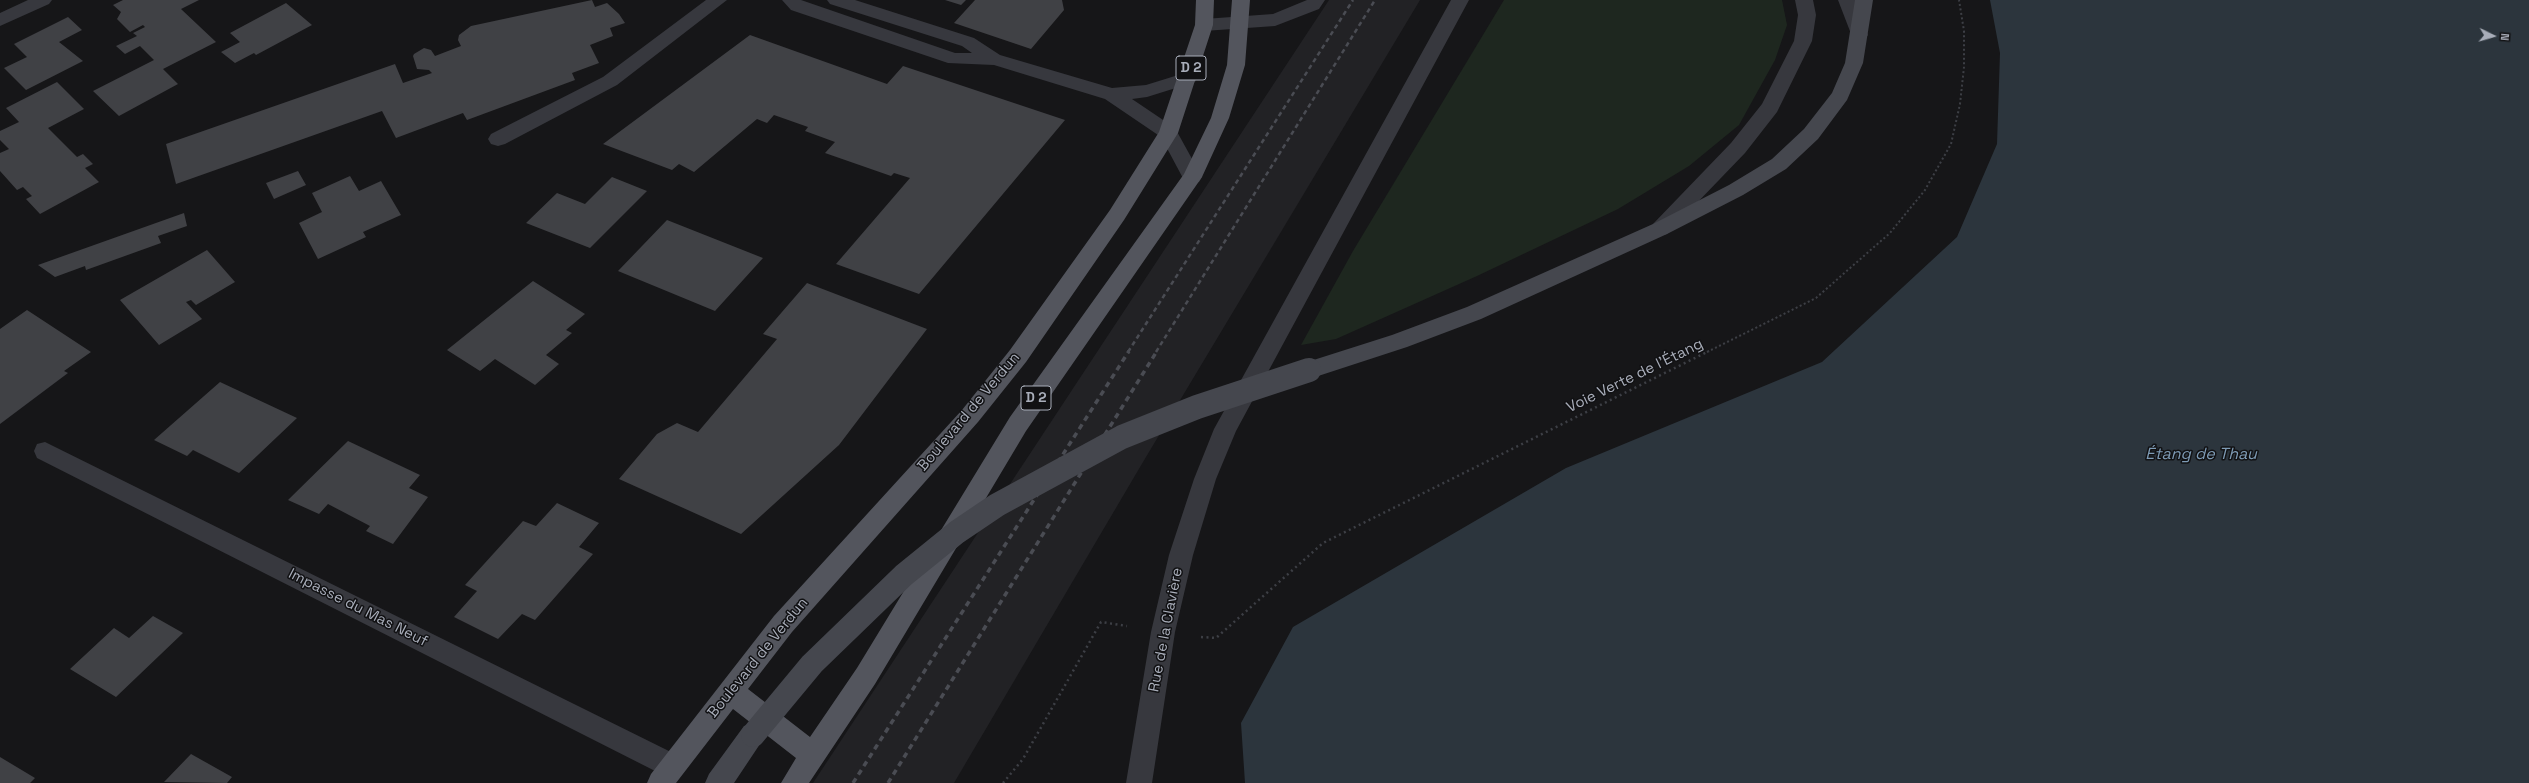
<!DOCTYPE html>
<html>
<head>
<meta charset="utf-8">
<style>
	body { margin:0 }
	#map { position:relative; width:2529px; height:783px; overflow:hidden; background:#161618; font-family:"Space Grotesk",sans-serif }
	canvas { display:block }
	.north { position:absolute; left:2473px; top:16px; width:40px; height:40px; -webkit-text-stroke:3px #111113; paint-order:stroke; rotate:95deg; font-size:11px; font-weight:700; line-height:16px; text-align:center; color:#a8adb9 }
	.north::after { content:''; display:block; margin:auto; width:14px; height:18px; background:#a8adb9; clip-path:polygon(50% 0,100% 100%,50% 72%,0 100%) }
</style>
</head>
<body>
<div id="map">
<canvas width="2529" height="783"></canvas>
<div class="north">N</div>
</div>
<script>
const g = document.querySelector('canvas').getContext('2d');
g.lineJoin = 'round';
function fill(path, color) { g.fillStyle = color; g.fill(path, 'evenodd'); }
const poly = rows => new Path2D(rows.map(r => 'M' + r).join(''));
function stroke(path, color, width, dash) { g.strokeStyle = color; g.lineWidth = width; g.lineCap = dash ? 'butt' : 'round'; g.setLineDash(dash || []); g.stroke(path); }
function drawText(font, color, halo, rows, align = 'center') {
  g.font = font + ' "Space Grotesk",sans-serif'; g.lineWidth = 3; g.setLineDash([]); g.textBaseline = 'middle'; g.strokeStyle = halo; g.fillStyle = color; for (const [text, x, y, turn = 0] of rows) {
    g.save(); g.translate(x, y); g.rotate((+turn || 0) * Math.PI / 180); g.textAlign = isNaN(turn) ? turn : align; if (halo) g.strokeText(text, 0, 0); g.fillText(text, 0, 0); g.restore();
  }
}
fill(poly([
	[1329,0,1420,0,1143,462,954,783,813,783]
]), '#222225');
fill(poly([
	[1504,0,1782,0,1787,25,1775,60,1739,125,1689,166,1618,209,1477,276,1336,339,1301,345,1353,251]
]), '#1e271f');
fill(poly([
	[1990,0,2529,0,2529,783,1245,783,1241,723,1293,627,1566,468,1822,362,1957,237,1997,144,2000,53]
]), '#2c353d');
fill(poly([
	[123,0,199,0,181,9,216,42,163,69,178,84,119,116,93,91,154,60,140,46,125,54,116,46,137,36,133,33,145,27,143,25,130,32,117,19,121,12,113,5],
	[592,0,595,7,607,3,619,14,625,23,610,28,613,36,590,45,599,63,572,73,575,80,467,120,463,113,396,138,382,111,176,184,166,144,395,64,403,83,432,73,429,70,417,69,413,56,414,54,424,48,431,50,435,56,461,46,458,40,459,35,471,26],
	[945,0,966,0,961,5],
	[975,0,1062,0,1064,10,1031,49,954,23],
	[286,3,312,25,256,55,254,53,235,63,221,52,240,42,230,33],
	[68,17,82,30,59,42,83,61,26,90,4,68,27,57,14,44],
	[750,35,887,84,903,66,1065,120,919,294,836,264,910,178,894,173,891,176,825,153,835,142,805,131,808,127,774,115,767,123,757,119,694,172,679,164,672,170,603,144],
	[57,82,84,109,48,128,77,157,83,154,93,164,85,168,99,182,40,214,26,199,32,196,23,187,17,190,0,171,0,153,9,149,0,140,0,131,19,122,6,108],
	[298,171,306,185,274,199,266,183],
	[350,176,359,191,381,181,401,215,363,232,366,237,318,259,299,223,322,212,312,193],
	[612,177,647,191,590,248,526,223,557,193,585,204],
	[184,213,187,226,158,236,161,243,86,270,85,266,55,277,38,265],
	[667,220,763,258,715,311,618,271],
	[207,250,235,282,196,305,191,300,186,302,202,319,159,345,120,300],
	[533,281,585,314,566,330,572,333,546,355,559,364,535,385,495,359,480,371,447,350],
	[807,283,927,329,839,445,741,534,619,479,657,434,677,423,698,432,777,339,763,334],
	[27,310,91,352,64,371,68,373,0,424,0,329],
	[220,382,297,418,239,473,193,450,187,456,154,440],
	[348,441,420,475,409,488,428,497,393,544,366,531,370,526,328,504,319,514,288,500],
	[557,503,599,523,579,547,593,554,535,620,522,614,498,639,454,617,477,591,465,585,523,521,536,526],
	[153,616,183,633,116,697,70,669,114,628,129,638],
	[191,754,232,777,227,783,164,782],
	[0,757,35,778,30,783,0,783]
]), '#404145');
stroke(poly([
	[1707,352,1816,298,1890,233,1925,190,1951,144,1960,104,1964,67,1964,31,1959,0]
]), '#3d3f45', 2, [2, 2.5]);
stroke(poly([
	[1201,637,1216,638,1323,543,1709,351],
	[1003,783,1023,759,1101,622,1127,626]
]), '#3d3f45', 2.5, [2, 3.5]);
fill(poly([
	[28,0,52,0,49,4,0,26,0,13,28,0],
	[706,0,727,0,617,85,505,144,498,146,491,144,488,139,491,134,603,77,706,0],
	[782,0,801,0,955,53,972,53,962,46,830,4,827,0,855,0,974,38,1000,55,1112,88,1146,85,1188,72,1195,74,1197,78,1195,82,1147,97,1132,99,1175,128,1202,177,1199,182,1192,184,1185,182,1161,137,1105,99,994,65,948,63,791,10,782,0]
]), '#37383e');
fill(poly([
	[1307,0,1325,0,1319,9,1275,26,1204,31,1198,29,1195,25,1198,21,1204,19,1273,14,1307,0],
	[1451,0,1469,0,1236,431,1216,479,1193,555,1175,632,1152,783,1126,783,1151,632,1169,555,1194,479,1214,429,1451,0],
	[1795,0,1813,0,1816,15,1812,41,1777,112,1745,153,1667,234,1660,236,1653,234,1650,229,1653,224,1731,143,1762,104,1794,41,1798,15,1795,0],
	[1838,0,1856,0,1868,35,1865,39,1853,39,1838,0],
	[45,442,681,757,685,766,681,775,672,779,663,775,37,458,34,451,37,444,45,442]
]), '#37383e');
fill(poly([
	[1855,0,1873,0,1863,63,1847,100,1818,139,1786,169,1743,195,1667,234,1481,319,1407,347,1309,379,1301,376,1298,370,1301,364,1392,335,1467,307,1653,224,1729,185,1772,159,1804,129,1832,93,1845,63,1855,0],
	[753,723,762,726,766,735,734,783,705,783,709,774,744,726,753,723]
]), '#45474e');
fill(poly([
	[1196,0,1214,0,1213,25,1178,133,1124,220,1026,362,978,422,792,632,748,689,810,737,857,668,1010,417,1184,174,1211,118,1227,65,1232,0,1250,0,1245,65,1229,118,1202,177,1026,431,875,684,809,783,781,783,796,758,733,709,676,783,647,783,651,774,774,616,962,410,1010,350,1110,210,1159,132,1195,25,1196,0]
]), '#53555d');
stroke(poly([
	[1128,352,1353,0],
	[1156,352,1375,0]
]), '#4a4c53', 2.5, [4.5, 3.5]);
stroke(poly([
	[853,783,1129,351],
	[888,783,1157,351]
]), '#4a4c53', 3.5, [5.5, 4.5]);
stroke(poly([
	[753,735,812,664,904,575,957,532,997,505,1122,437,1197,407,1309,370]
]), '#45474e', 24);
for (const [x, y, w] of [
	[1191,68,30],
	[1036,398,30]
]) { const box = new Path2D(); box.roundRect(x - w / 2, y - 12, w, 24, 3); g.fillStyle = '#111113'; g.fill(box); stroke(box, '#a8adb9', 1); }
drawText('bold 14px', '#a8adb9', null, [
	["D 2",1191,68],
	["D 2",1036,398]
]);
drawText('15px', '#a8adb9', '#111113', [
	["Voie Verte de l'Étang",1635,376,-26],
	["Boulevard de Verdun",969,412,-50],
	["Impasse du Mas Neuf",358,608,27],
	["Rue de la Clavière",1166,630,-79],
	["Boulevard de Verdun",758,658,-51]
]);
drawText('italic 16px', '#7e9bb5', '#111113', [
	["Étang de Thau",2201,455]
]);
</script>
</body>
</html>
